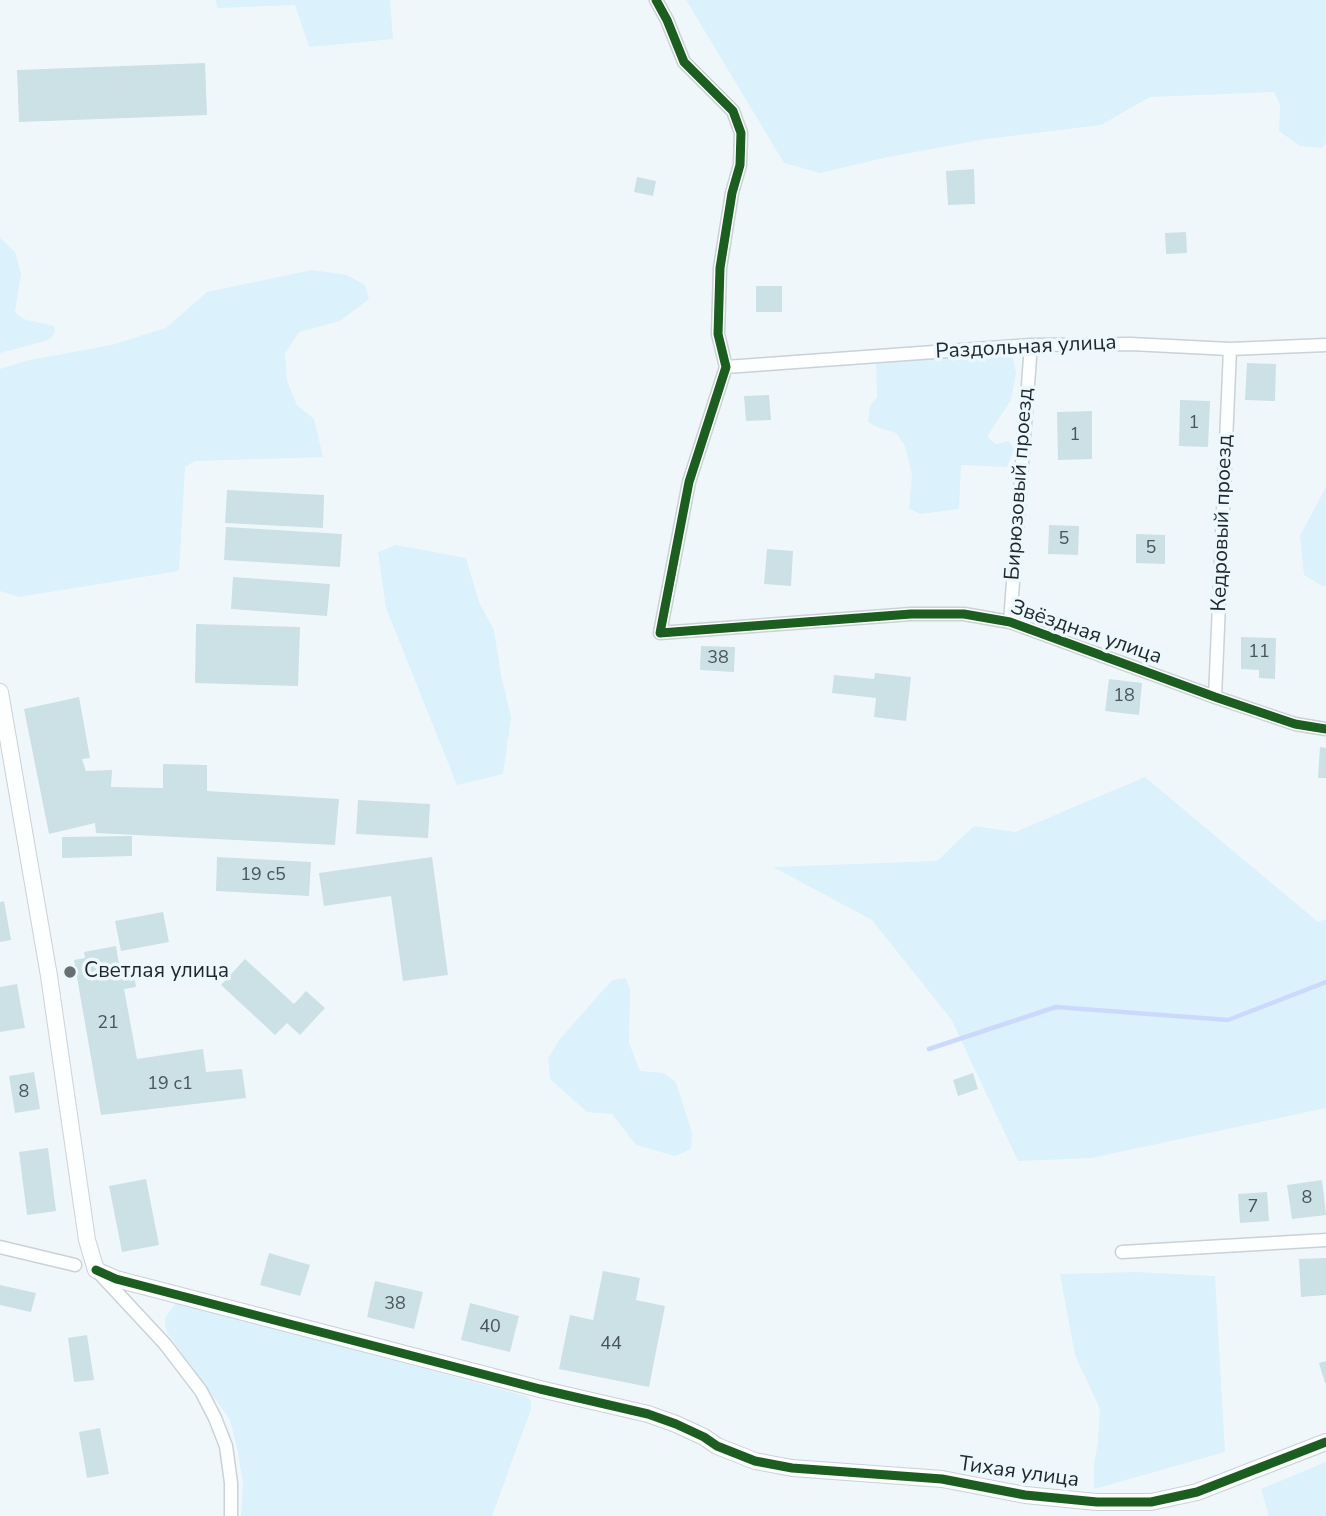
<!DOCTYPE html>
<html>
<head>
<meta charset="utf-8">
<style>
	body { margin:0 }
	canvas { display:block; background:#f0f7fa }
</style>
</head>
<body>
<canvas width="1326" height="1516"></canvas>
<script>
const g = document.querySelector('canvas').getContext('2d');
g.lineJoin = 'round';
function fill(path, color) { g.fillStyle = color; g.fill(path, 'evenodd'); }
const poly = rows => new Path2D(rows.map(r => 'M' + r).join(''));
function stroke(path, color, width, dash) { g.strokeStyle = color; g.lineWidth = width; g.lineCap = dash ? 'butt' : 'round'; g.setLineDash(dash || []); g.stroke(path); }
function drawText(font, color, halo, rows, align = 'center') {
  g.font = font + ' "Nunito Sans",sans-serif'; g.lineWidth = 7; g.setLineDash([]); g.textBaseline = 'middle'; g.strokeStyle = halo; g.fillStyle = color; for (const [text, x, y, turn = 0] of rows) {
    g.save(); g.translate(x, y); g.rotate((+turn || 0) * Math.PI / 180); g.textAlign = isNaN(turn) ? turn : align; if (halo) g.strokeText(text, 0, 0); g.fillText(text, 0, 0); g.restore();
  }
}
fill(poly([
	[216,0,390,0,393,39,309,47,295,5,217,8],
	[686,0,1326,0,1326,143,1322,148,1300,146,1279,131,1280,105,1274,92,1150,97,1101,125,986,139,888,157,820,173,784,163],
	[0,238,15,252,21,274,15,312,23,319,54,326,55,331,52,337,45,341,0,353],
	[312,270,347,275,365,285,369,299,340,321,299,332,285,354,287,381,297,405,314,419,323,457,195,461,185,467,179,571,19,597,0,591,0,369,25,361,111,345,166,328,207,292],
	[997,352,1012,353,1016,373,1011,400,987,437,996,444,1009,441,1014,449,1007,467,961,465,959,509,920,514,909,508,912,475,905,446,896,433,879,428,868,422,870,406,877,397,876,364],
	[1326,487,1326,586,1322,586,1304,575,1300,536],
	[396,545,466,558,479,602,494,630,501,675,511,717,503,774,457,785,386,608,378,552],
	[1145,777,1318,922,1326,919,1326,1108,1091,1158,1018,1161,951,1019,872,920,773,867,937,861,974,826,1015,832],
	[626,978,630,989,629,1043,640,1071,664,1073,676,1082,692,1133,691,1149,675,1156,636,1145,612,1114,587,1112,550,1079,548,1059,559,1040,612,980],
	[1136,1272,1215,1276,1225,1452,1094,1489,1094,1465,1098,1441,1100,1409,1075,1355,1060,1274],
	[175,1304,183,1304,526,1396,531,1401,531,1409,492,1516,241,1516,243,1484,238,1452,230,1420,168,1334,165,1327,165,1318],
	[1326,1462,1326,1516,1269,1516,1261,1489]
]), '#dbf1fb');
stroke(poly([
	[929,1049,1056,1007,1228,1020,1326,982]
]), '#cbdafc', 4.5);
fill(poly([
	[205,63,207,115,19,122,17,70],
	[974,169,975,204,948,205,946,171],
	[637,177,656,181,653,196,634,192],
	[1186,232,1187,253,1166,254,1165,233],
	[756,286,782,286,782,312,756,312],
	[1247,363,1276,364,1275,401,1245,400],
	[769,395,771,420,746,421,744,396],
	[1180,400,1210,401,1208,447,1179,446],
	[1092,411,1092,459,1058,460,1057,412],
	[227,490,324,495,323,528,225,523],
	[1049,525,1079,526,1078,555,1048,554],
	[226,527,342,534,340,567,224,560],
	[1136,534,1165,535,1165,564,1136,563],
	[767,549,793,551,791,586,764,584],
	[233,577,330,584,327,616,231,609],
	[196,624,300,627,298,686,195,683],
	[1241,637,1276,638,1275,679,1259,678,1259,670,1241,669],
	[701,646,735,647,734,672,700,670],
	[875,673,911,677,906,721,874,717,876,698,832,693,834,675,874,679],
	[1109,679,1142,683,1139,715,1105,711],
	[79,697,90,758,82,759,86,771,112,770,111,787,163,788,163,764,207,765,207,791,339,799,335,845,96,833,95,823,49,834,24,709],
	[1320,747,1326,748,1326,778,1318,778],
	[358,800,430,804,428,838,356,834],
	[132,836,132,856,62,858,62,837],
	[217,857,311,862,309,896,216,891],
	[432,857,448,975,403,981,391,896,324,906,319,873],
	[4,901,11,940,0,942,0,902],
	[163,912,169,942,121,951,115,921],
	[116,946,120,970,133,968,136,987,124,989,137,1059,203,1049,206,1072,242,1069,246,1098,101,1115,74,960,85,958,84,952],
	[245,959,294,1004,306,991,325,1008,300,1035,287,1023,275,1035,221,985],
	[17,984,25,1028,0,1032,0,987],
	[34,1072,40,1109,15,1113,9,1076],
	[973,1073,978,1089,958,1096,953,1080],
	[48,1148,56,1211,27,1215,19,1152],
	[146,1179,159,1245,122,1252,109,1186],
	[1322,1180,1326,1215,1292,1219,1287,1185],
	[1267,1192,1269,1221,1240,1223,1238,1194],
	[269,1253,310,1265,300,1296,260,1285],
	[1326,1258,1326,1295,1301,1297,1299,1259],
	[603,1271,640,1278,636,1300,665,1306,649,1387,559,1369,570,1315,593,1320],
	[375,1281,423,1292,414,1329,367,1317],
	[0,1285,36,1293,31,1312,0,1305],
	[470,1303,519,1316,510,1352,461,1340],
	[87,1335,94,1380,74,1382,68,1338],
	[1326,1361,1326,1383,1325,1383,1319,1363],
	[100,1428,109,1474,87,1478,79,1432]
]), '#cbe1e5');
const minor = poly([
	[656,0,667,20,684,62,733,111,741,133,740,165,732,193,720,268,718,334,726,367,689,482,660,633,911,614,964,614,1010,622,1215,697,1295,724,1326,729],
	[726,367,1031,345,1131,344,1230,349,1326,345],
	[1010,622,1031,345],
	[1215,697,1230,349],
	[0,1247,75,1265],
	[1122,1252,1326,1240],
	[99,1273,165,1344,201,1391,215,1418,226,1446,231,1483,231,1516]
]);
const tertiary = poly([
	[0,692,49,976,87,1240,96,1270,116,1279,540,1389,648,1414,676,1424,704,1437,717,1446,755,1461,792,1468,942,1479,1025,1495,1097,1502,1151,1502,1197,1492,1326,1442]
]);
stroke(minor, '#cad2d5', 15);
stroke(tertiary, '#cad2d5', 18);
stroke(minor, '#fdfefe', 12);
stroke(tertiary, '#fdfefe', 16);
stroke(poly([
	[656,0,667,20,684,62,733,111,741,133,740,165,732,193,720,268,718,334,726,367,689,482,660,633,911,614,964,614,1010,622,1215,697,1295,724,1326,729],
	[96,1270,116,1279,540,1389,648,1414,676,1424,704,1437,717,1446,755,1461,792,1468,942,1479,1025,1495,1097,1502,1151,1502,1197,1492,1326,1442]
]), '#1b5e20', 9);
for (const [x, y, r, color] of [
	[70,972,7,"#676f73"]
]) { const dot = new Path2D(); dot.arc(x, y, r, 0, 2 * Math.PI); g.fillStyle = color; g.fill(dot); stroke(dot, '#edf8fd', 2.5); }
drawText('18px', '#48555a', null, [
	["1",1194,424],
	["1",1075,436],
	["5",1064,540],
	["5",1151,549],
	["11",1259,653],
	["38",718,659],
	["18",1124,697],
	["19 с5",263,876],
	["21",108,1024],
	["19 с1",170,1085],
	["8",24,1093],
	["8",1307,1199],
	["7",1253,1208],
	["38",395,1305],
	["40",490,1328],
	["44",611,1345]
]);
drawText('21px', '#1d262b', '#edf8fd', [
	["Раздольная улица",1026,348,-3],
	["Бирюзовый проезд",1020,484,-86],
	["Кедровый проезд",1223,523,-88],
	["Звёздная улица",1086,633,19],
	["Тихая улица",1019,1473,8]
]);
drawText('21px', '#1d262b', '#edf8fd', [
	["Светлая улица",84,972]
], 'left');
</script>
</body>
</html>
